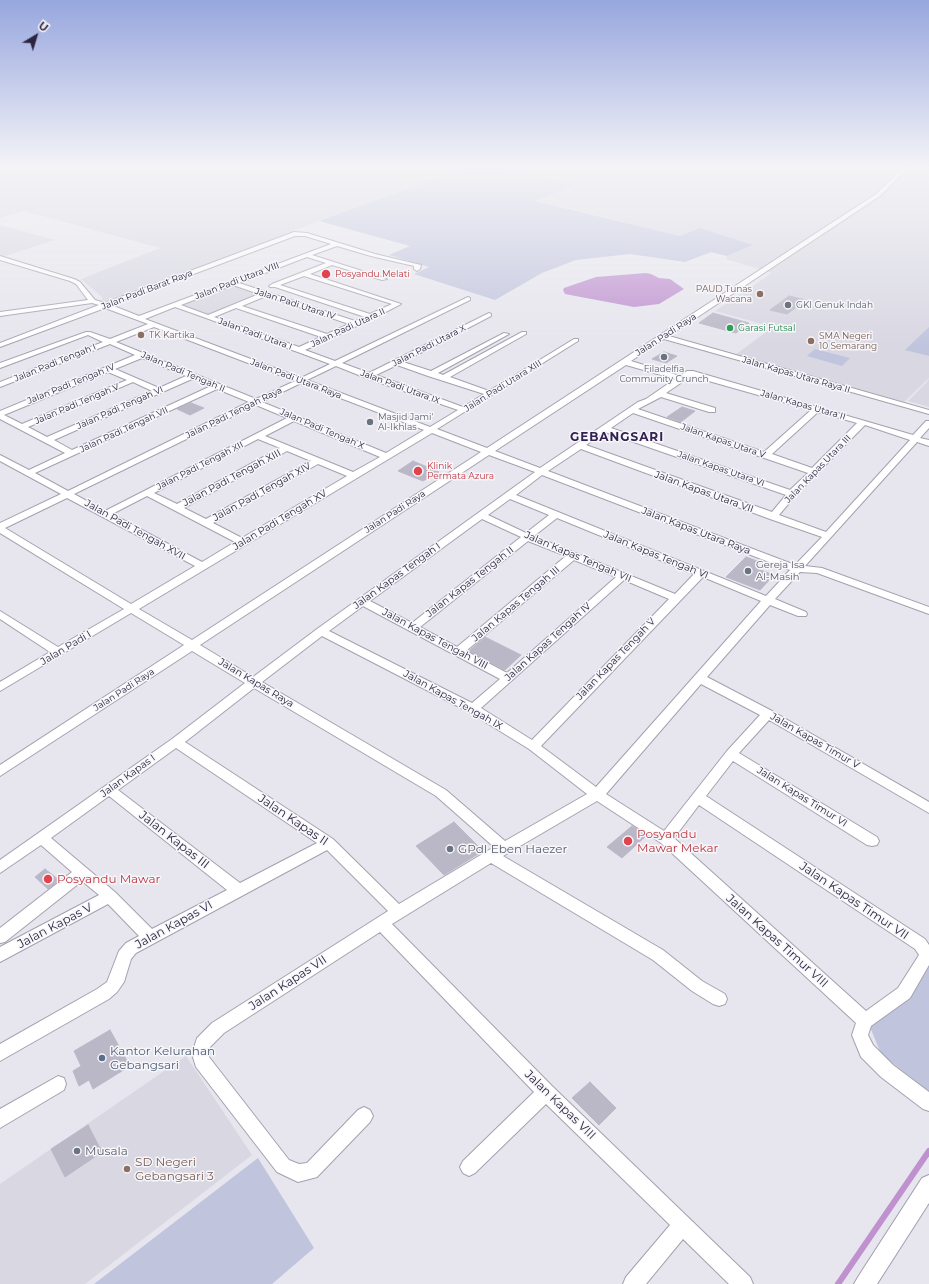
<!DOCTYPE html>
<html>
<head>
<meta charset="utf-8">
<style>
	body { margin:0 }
	#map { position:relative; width:929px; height:1284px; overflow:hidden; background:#e7e6ee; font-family:Montserrat,sans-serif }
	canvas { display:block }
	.north { position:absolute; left:16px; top:16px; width:40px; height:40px; -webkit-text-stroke:3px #f7f6fa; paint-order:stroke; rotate:38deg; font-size:11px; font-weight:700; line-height:16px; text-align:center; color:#2d253f }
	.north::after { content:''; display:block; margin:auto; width:14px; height:18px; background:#2d253f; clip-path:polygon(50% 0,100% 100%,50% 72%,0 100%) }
</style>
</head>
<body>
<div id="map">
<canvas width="929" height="1284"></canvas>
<div class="north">U</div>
</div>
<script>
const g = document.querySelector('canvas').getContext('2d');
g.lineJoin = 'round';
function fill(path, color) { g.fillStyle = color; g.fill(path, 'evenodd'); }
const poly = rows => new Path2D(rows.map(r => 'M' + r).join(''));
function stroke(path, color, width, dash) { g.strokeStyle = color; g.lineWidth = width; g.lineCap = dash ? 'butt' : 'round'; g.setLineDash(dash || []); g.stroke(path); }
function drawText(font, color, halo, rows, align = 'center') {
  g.font = font + ' Montserrat,sans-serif'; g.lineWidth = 3; g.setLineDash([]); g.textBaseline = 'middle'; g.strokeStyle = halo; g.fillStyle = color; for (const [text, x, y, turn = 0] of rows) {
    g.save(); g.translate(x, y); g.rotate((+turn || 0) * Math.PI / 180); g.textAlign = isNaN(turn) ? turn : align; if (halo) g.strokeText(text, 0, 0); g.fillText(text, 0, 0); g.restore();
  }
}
fill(poly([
	[0,168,466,168,319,221,108,303,102,301,102,297,81,279,160,248,24,211,0,218],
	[505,168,929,168,929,378,904,402,735,355,773,327,715,311,772,273,726,259,727,256,752,245,700,228,680,236,534,200,574,185],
	[0,225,55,240,2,257,0,257],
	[233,284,263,294,209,317,177,305],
	[929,379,929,407,908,401,925,384],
	[186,1056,252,1155,85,1284,0,1284,0,1184]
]), '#d8d7e2');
fill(poly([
	[465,168,505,168,574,185,535,201,680,236,700,228,753,245,727,256,711,252,685,262,630,254,576,260,542,273,495,300,414,274,429,267,389,255,410,246,319,221],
	[929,327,929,356,905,350],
	[815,349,850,358,842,366,807,356],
	[929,964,929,1092,881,1054,870,1027],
	[258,1158,314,1248,272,1284,94,1284]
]), '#c0c4dd');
fill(poly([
	[646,273,651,274,659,278,670,279,684,289,659,304,634,307,565,294,563,290,564,288,596,277]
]), '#bf91cf');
stroke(poly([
	[838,1284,929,1151]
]), '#bf91cf', 6);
const building = poly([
	[789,296,806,300,787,314,770,310,789,296],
	[713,313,749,323,736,333,699,323,713,313],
	[664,352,677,356,666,363,652,359,664,352],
	[191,403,204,408,190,415,177,409,191,403],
	[682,407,695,411,681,422,667,417,682,407],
	[413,461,439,472,423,481,398,471,413,461],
	[746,557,760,562,755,568,774,575,760,590,726,577,746,557],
	[485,637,521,655,505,670,469,651,485,637],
	[454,822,483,851,444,875,416,846,454,822],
	[632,826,647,835,622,858,607,847,632,826],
	[45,869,59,880,48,889,35,877,45,869],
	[110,1030,130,1066,93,1089,89,1080,79,1086,73,1071,81,1066,74,1051,110,1030],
	[590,1082,616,1108,599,1125,572,1098,590,1082],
	[88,1125,102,1152,65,1177,51,1149,88,1125]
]);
fill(building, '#bab8c6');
stroke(building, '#bbb8c7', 1);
const street = poly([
	[903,168,908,168,880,196,669,336,929,410,929,414,664,339,631,361,680,376,687,371,693,371,913,435,926,421,929,421,929,428,920,438,929,440,929,446,917,442,805,566,822,568,929,607,929,614,817,573,800,572,775,599,806,612,807,614,806,616,798,616,770,605,707,677,772,711,929,802,929,813,769,720,739,753,877,837,879,841,877,845,872,846,867,845,733,761,706,796,925,939,929,945,929,965,910,998,871,1026,868,1035,873,1045,893,1065,929,1092,929,1111,923,1109,881,1077,861,1057,852,1035,856,1023,661,843,597,801,503,856,663,950,702,981,725,994,727,999,725,1004,719,1006,713,1004,692,991,653,960,491,863,392,924,552,1086,750,1277,753,1284,729,1284,683,1239,646,1284,623,1284,626,1277,670,1225,546,1104,475,1173,469,1176,463,1173,460,1167,463,1161,534,1092,380,932,224,1033,210,1047,209,1057,289,1160,299,1164,307,1163,358,1110,364,1107,370,1110,373,1116,370,1122,317,1177,298,1182,277,1172,196,1067,192,1054,197,1038,212,1023,388,911,327,850,136,953,131,959,124,982,117,992,109,999,0,1061,0,1044,97,989,107,982,119,951,126,943,139,936,108,904,0,962,0,947,99,895,82,881,5,942,0,943,0,928,72,872,41,845,0,873,0,860,172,739,245,683,192,651,0,776,0,765,184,645,131,613,0,691,0,682,50,652,0,619,0,611,58,647,124,609,0,533,0,523,61,494,0,461,0,455,29,470,65,453,0,419,0,411,135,355,110,344,0,387,0,382,103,342,88,335,0,368,0,363,86,332,90,332,110,339,148,324,105,308,0,347,0,343,99,305,92,303,0,316,0,312,88,300,76,284,70,281,0,260,0,256,74,279,80,282,95,300,105,303,294,232,307,233,375,254,421,265,420,269,417,271,414,269,414,266,371,256,337,246,312,255,387,279,382,280,332,265,310,274,401,304,374,318,305,350,335,361,468,297,470,298,470,300,342,363,369,373,489,313,491,314,491,316,403,362,431,371,504,333,509,334,438,373,443,375,522,332,526,332,526,334,450,377,489,391,574,339,578,339,578,341,437,429,487,448,876,194,903,168],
	[295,236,305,236,331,244,139,316,111,305,295,236],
	[307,257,326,263,272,284,269,286,270,287,275,287,365,317,355,321,239,283,307,257],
	[304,276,392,304,370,314,280,285,304,276],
	[233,285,259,294,208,315,181,305,233,285],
	[266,296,349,324,327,334,242,306,266,296],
	[175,307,206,318,330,364,301,378,145,319,175,307],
	[236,308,321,337,299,347,214,317,236,308],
	[154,327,295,381,256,399,116,342,154,327],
	[142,358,186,376,159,388,115,369,142,358],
	[397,365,428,376,484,394,463,407,376,375,397,365],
	[626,365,675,379,646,399,638,402,540,468,495,451,626,365],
	[336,366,366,378,458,410,430,427,307,380,336,366],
	[108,372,127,380,22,424,4,415,108,372],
	[691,376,811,410,764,452,638,409,661,397,709,412,715,412,715,408,666,393,691,376],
	[192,379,211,386,72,450,54,440,192,379],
	[133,382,152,391,47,437,28,427,133,382],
	[301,383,424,430,386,453,262,402,301,383],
	[217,389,249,402,68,491,35,473,217,389],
	[256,405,287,418,105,511,74,494,256,405],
	[818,412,857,423,812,468,772,454,818,412],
	[633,413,808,473,790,490,611,428,633,413],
	[294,421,380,457,353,472,265,436,294,421],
	[865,425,910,440,826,532,779,515,795,496,865,425],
	[605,432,786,495,772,512,586,445,605,432],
	[432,433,481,452,192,640,139,609,432,433],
	[258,439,280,448,177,504,154,493,258,439],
	[581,449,770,519,822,537,795,565,548,471,581,449],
	[287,451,311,461,206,519,184,508,287,451],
	[489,455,535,472,317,629,253,677,200,645,489,455],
	[318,464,347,476,242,538,213,523,318,464],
	[542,475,790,570,766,596,516,495,542,475],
	[147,496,235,542,202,562,112,514,147,496],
	[67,498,195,566,131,604,5,528,67,498],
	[510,499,549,515,526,533,488,515,510,499],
	[557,518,694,574,675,594,534,536,557,518],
	[482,519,521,537,412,623,370,601,482,519],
	[528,541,566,556,457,647,420,627,528,541],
	[574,560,616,577,507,673,466,651,574,560],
	[703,577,761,601,596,787,541,746,703,577],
	[624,580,669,599,532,740,481,708,624,580],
	[363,606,408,630,500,679,472,703,329,631,363,606],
	[322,636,469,712,529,749,587,794,505,841,446,790,262,682,322,636],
	[701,684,760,715,727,751,664,831,606,794,701,684],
	[254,688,436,796,494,847,399,904,333,839,185,742,254,688],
	[176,748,317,843,240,883,118,790,176,748],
	[109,796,227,890,152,929,115,892,51,838,109,796],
	[699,805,915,949,919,955,898,988,866,1011,674,838,699,805],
	[58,1076,64,1078,66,1084,64,1090,0,1128,0,1109,58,1076]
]);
const secondary = poly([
	[929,1175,929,1203,877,1284,854,1284,858,1277,922,1178,929,1175]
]);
stroke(street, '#a4a1af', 2);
stroke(secondary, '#a19cb1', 2);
fill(street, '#fff');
fill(secondary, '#fff');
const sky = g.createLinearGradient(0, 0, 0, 348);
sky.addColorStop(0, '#97a6de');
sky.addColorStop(0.48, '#f4f4f7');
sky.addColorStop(1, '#f4f4f700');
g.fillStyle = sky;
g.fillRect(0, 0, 929, 348);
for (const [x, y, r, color] of [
	[326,274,5,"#e0444e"],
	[760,294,4,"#8d6e63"],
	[788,305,4,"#6b7280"],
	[730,328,4,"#2e9e5b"],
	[141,335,4,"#8d6e63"],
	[811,341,4,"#8d6e63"],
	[664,357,4,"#6b7280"],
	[370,422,4,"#6b7280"],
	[418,471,5,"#e0444e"],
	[748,571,4,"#6b7280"],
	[628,841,5,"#e0444e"],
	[450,849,4,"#6b7280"],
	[48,879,5,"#e0444e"],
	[102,1058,4,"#5c6f8a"],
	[77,1151,4,"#6b7280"],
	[127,1169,4,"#8d6e63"]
]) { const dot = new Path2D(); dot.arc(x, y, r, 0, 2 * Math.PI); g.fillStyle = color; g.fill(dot); stroke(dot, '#f7f6fa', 1.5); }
drawText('9px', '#be3a42', '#f7f6fa', [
	["Posyandu Melati",335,274],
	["Klinik",427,466],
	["Permata Azura",427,476]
], 'left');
drawText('9px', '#2d253f', '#f7f6fa', [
	["Jalan Padi Utara VIII",237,281,-21],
	["Jalan Padi Barat Raya",147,290,-21],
	["Jalan Padi Utara IV",295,304,18],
	["Jalan Padi Utara II",348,328,-25],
	["Jalan Padi Utara I",255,334,20],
	["Jalan Padi Raya",666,335,-33],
	["Jalan Padi Utara X",429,346,-27],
	["Jalan Padi Tengah I",55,363,-22],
	["Jalan Padi Tengah II",183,372,23],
	["Jalan Kapas Utara Raya II",796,375,16],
	["Jalan Padi Utara Raya",296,379,21],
	["Jalan Padi Tengah IV",71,384,-22],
	["Jalan Padi Utara XIII",503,386,-32],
	["Jalan Padi Utara IX",400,387,20],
	["Jalan Padi Tengah V",77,404,-23],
	["Jalan Kapas Utara II",803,405,16],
	["Jalan Padi Tengah VI",120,408,-24],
	["Jalan Padi Tengah Raya",234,413,-26],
	["Jalan Padi Tengah X",322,429,23],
	["Jalan Padi Tengah VII",124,430,-25],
	["Jalan Kapas Utara V",723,441,19],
	["Jalan Padi Tengah XII",200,466,-27],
	["Jalan Kapas Utara VI",721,469,19],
	["Jalan Kapas Utara III",818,469,-46],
	["Jalan Padi Raya",395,512,-33],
	["Jalan Padi Raya",124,690,-33]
]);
drawText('9px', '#785e54', '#f7f6fa', [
	["PAUD Tunas",752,289,"right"],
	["Wacana",752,299,"right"],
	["TK Kartika",149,335],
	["SMA Negeri",819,336],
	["10 Semarang",819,346]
], 'left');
drawText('9px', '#5b616d', '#f7f6fa', [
	["GKI Genuk Indah",796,305],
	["Filadelfia",664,369,"center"],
	["Community Crunch",664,379,"center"],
	["Masjid Jami'",378,417],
	["Al-Ikhlas",378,427]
], 'left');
drawText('9px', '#27864d', '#f7f6fa', [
	["Garasi Futsal",738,328]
], 'left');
drawText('10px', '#2d253f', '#f7f6fa', [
	["Jalan Padi Tengah XIII",232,478,-28],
	["Jalan Padi Tengah XIV",262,492,-29],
	["Jalan Kapas Utara VII",704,492,20],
	["Jalan Padi Tengah XV",280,520,-31],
	["Jalan Padi Tengah XVII",135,530,29],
	["Jalan Kapas Utara Raya",696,531,21],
	["Jalan Kapas Tengah VI",656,555,22],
	["Jalan Kapas Tengah VII",578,557,23],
	["Jalan Kapas Tengah I",397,576,-36],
	["Jalan Kapas Tengah II",470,582,-38],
	["Jalan Kapas Tengah III",516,604,-40],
	["Jalan Kapas Tengah VIII",435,639,28],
	["Jalan Kapas Tengah IV",548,642,-42],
	["Jalan Padi I",66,648,-31],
	["Jalan Kapas Tengah V",616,659,-46],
	["Jalan Kapas Raya",256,683,31],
	["Jalan Kapas Tengah IX",453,700,29],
	["Jalan Kapas Timur V",815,741,30],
	["Jalan Kapas I",128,776,-36],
	["Jalan Kapas Timur VI",802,797,32]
]);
drawText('10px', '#5b616d', '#f7f6fa', [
	["Gereja Isa",756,565],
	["Al-Masih",756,577]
], 'left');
g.letterSpacing = '1px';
drawText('bold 12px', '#322250', '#f7f6fa', [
	["GEBANGSARI",617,437]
]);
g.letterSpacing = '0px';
drawText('12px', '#2d253f', '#f7f6fa', [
	["Jalan Kapas II",293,820,34],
	["Jalan Kapas III",174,840,38],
	["Jalan Kapas Timur VII",854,901,34],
	["Jalan Kapas VI",174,925,-29],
	["Jalan Kapas V",55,926,-28],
	["Jalan Kapas Timur VIII",777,941,42],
	["Jalan Kapas VII",288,983,-33],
	["Jalan Kapas VIII",560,1105,44]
]);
drawText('12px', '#be3a42', '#f7f6fa', [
	["Posyandu",637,834],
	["Mawar Mekar",637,848],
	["Posyandu Mawar",57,879]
], 'left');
drawText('12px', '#5b616d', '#f7f6fa', [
	["GPdI Eben Haezer",458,849],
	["Musala",85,1151]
], 'left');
drawText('12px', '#4e5e75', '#f7f6fa', [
	["Kantor Kelurahan",110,1051],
	["Gebangsari",110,1065]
], 'left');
drawText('12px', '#785e54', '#f7f6fa', [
	["SD Negeri",135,1162],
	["Gebangsari 3",135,1176]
], 'left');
</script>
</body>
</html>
